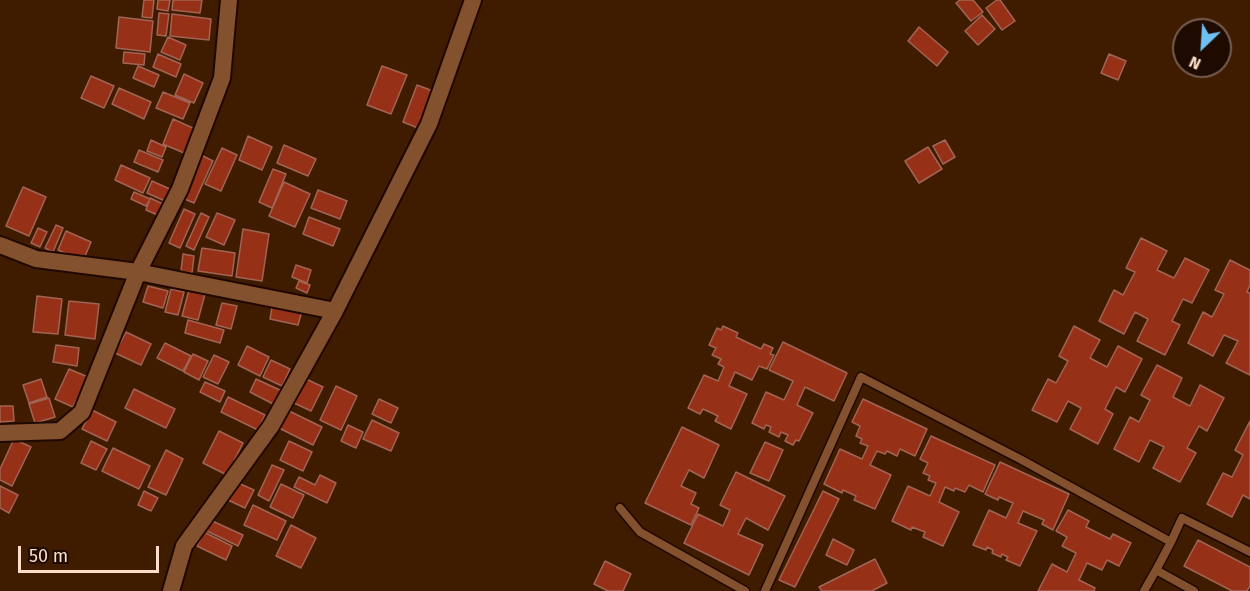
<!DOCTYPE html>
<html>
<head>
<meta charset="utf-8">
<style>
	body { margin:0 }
	#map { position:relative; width:1250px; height:591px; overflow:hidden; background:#3f1c00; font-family:"Fira Sans",sans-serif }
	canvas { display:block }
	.north { position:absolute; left:1172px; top:18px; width:60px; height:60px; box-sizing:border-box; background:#1e0a00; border:2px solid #765e51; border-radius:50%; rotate:205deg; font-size:16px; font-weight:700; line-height:24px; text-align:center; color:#fbddca }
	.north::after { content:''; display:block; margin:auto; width:21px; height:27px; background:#6dc2f3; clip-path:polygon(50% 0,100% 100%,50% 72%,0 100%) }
	.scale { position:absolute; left:18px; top:546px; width:141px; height:27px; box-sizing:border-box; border:3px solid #fbddca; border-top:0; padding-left:8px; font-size:18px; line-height:21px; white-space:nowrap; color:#fbddca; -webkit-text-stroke:4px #1e0a00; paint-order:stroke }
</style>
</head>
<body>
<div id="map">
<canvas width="1250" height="591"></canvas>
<div class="north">N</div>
<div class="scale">50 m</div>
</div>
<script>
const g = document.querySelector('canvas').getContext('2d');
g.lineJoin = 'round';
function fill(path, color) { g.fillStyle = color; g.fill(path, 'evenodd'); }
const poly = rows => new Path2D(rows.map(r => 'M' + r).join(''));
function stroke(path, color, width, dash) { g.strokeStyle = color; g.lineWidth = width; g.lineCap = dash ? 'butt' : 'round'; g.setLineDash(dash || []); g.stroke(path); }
const building = poly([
	[144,0,154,0,152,18,142,17,144,0],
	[158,0,170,0,168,11,157,9,158,0],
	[173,0,202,0,200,13,172,10,173,0],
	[960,0,973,0,983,12,971,21,956,3,960,0],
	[997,0,1000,0,1015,21,1002,30,986,8,997,0],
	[159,13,169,14,166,36,157,35,159,13],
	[172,14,211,19,209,40,170,36,172,14],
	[982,15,995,29,978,45,965,31,982,15],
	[119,17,153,21,150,52,116,48,119,17],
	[919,27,948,52,937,66,908,41,919,27],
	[168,37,186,45,180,60,161,52,168,37],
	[124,52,145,54,144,65,123,63,124,52],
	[158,54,181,64,176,77,153,67,158,54],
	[1109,54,1126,61,1118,80,1101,73,1109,54],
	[138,66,159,75,154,87,133,78,138,66],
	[382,66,407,75,391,114,367,105,382,66],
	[184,74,203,83,194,103,175,95,184,74],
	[91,76,114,86,104,108,81,98,91,76],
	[417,85,433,91,418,128,403,122,417,85],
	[119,88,151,102,144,119,112,104,119,88],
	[163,92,190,103,183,119,156,108,163,92],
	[173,119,195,129,184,153,163,144,173,119],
	[248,136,272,147,262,170,239,160,248,136],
	[151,140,166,147,162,157,147,151,151,140],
	[945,140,955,157,943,164,933,146,945,140],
	[284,145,316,159,308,176,277,163,284,145],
	[928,147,942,169,919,183,905,161,928,147],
	[222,148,237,155,221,191,205,184,222,148],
	[139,150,163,160,158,172,134,162,139,150],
	[201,155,213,161,194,203,182,198,201,155],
	[121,165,150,178,143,193,115,180,121,165],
	[273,169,286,174,272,208,259,202,273,169],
	[152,181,170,189,165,201,147,193,152,181],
	[284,182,310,194,295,227,269,216,284,182],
	[23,187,46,197,29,236,6,226,23,187],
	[318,190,347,201,340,219,311,208,318,190],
	[134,192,150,199,146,206,131,199,134,192],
	[150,198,165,205,160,216,146,210,150,198],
	[184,209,195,214,180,248,169,243,184,209],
	[201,213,209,217,194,250,186,246,201,213],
	[217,213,235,220,224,245,206,237,217,213],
	[309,217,340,229,333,246,303,234,309,217],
	[56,225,63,228,53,252,45,248,56,225],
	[38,228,47,232,40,247,31,243,38,228],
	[243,229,269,234,262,281,236,277,243,229],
	[66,231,91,242,83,261,58,250,66,231],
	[1141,238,1167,251,1157,270,1174,278,1185,258,1209,270,1192,303,1183,299,1172,321,1180,325,1165,355,1137,341,1148,319,1135,312,1124,334,1099,321,1114,290,1123,295,1135,272,1126,268,1141,238],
	[202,248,235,253,232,276,198,271,202,248],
	[183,254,194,256,192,273,181,271,183,254],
	[1230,260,1250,270,1250,285,1247,292,1250,293,1250,375,1226,363,1238,341,1224,335,1213,356,1188,343,1203,312,1212,317,1224,294,1215,290,1230,260],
	[296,265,311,270,307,283,292,277,296,265],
	[299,281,310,285,307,293,296,288,299,281],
	[148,286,168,291,163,308,143,302,148,286],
	[171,289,184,292,178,315,165,312,171,289],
	[189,290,205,294,198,320,182,316,189,290],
	[37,296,62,299,58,334,33,332,37,296],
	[69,301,99,304,95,339,65,335,69,301],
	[273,301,303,307,298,325,270,319,273,301],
	[222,303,237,306,231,329,216,325,222,303],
	[188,320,224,330,220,343,185,333,188,320],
	[723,326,738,333,736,337,761,349,764,344,773,348,770,354,774,355,767,369,759,366,752,380,735,372,729,386,747,394,731,429,715,421,718,416,703,409,700,414,688,408,704,375,718,381,724,367,718,364,721,359,712,355,716,348,709,345,717,328,721,330,723,326],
	[1074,326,1100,340,1090,358,1107,367,1118,346,1142,359,1125,392,1116,387,1105,409,1113,414,1098,444,1070,429,1081,408,1068,401,1057,422,1032,410,1048,379,1056,383,1068,361,1059,356,1074,326],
	[126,332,151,344,141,365,115,353,126,332],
	[783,342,847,373,834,401,805,387,797,405,813,413,799,441,796,440,793,445,785,441,788,435,781,432,779,437,769,432,771,427,766,425,764,429,752,423,766,392,784,400,793,381,769,370,783,342],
	[165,343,191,356,183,371,157,358,165,343],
	[56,345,79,348,77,366,53,362,56,345],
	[247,346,269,357,260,376,238,365,247,346],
	[193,354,208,361,199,380,184,372,193,354],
	[214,355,229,362,218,384,203,377,214,355],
	[271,360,290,369,282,386,263,377,271,360],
	[1157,365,1182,378,1173,397,1190,406,1200,385,1224,398,1207,431,1199,426,1187,448,1196,453,1180,482,1153,468,1164,447,1150,440,1139,462,1114,449,1130,417,1139,422,1150,400,1141,395,1157,365],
	[69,369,88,377,73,407,55,399,69,369],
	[304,378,323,387,311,411,292,402,304,378],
	[41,379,47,397,29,403,23,385,41,379],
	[256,379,282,391,275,405,250,392,256,379],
	[205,382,225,391,220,402,200,392,205,382],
	[336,386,357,396,341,430,320,420,336,386],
	[134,389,175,409,166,428,125,408,134,389],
	[228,397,265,415,258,430,221,412,228,397],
	[49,398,55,417,35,423,29,404,49,398],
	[379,399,398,408,391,423,372,414,379,399],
	[863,399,927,429,915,456,900,449,897,456,887,451,885,454,877,451,870,465,891,475,875,509,854,500,856,496,843,490,842,493,824,484,840,449,862,459,868,446,860,443,862,439,856,436,860,426,852,422,863,399],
	[0,406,13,406,14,421,0,422,0,406],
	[92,410,116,422,107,441,82,429,92,410],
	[287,410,322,427,313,445,279,428,287,410],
	[372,420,399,433,391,451,363,439,372,420],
	[1250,421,1250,499,1243,495,1232,517,1207,504,1223,473,1232,477,1243,455,1235,450,1250,421],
	[348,425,363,432,356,448,341,441,348,425],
	[682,427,719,445,704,478,689,470,681,486,696,493,691,504,699,508,691,525,645,503,682,427],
	[219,431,243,443,227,475,203,463,219,431],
	[931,436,995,465,983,492,969,485,965,492,955,488,954,491,945,487,939,502,959,512,943,546,923,537,925,532,912,527,911,530,892,521,908,486,930,496,936,483,928,480,930,476,923,473,928,463,920,459,931,436],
	[14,439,31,447,12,486,0,480,0,469,14,439],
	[91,441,107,449,96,470,81,463,91,441],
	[289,441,312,452,303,471,280,460,289,441],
	[765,442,783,450,769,481,750,473,765,442],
	[113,448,150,466,139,489,102,471,113,448],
	[166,450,183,459,166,495,148,487,166,450],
	[1000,462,1069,494,1053,530,1042,524,1044,520,1023,511,1018,523,1037,531,1020,566,1006,560,1008,557,1002,554,1001,557,992,553,993,550,987,547,986,550,973,545,989,510,1006,518,1013,503,999,497,998,500,985,494,1000,462],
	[272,465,284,470,269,501,258,495,272,465],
	[736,472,785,496,768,530,746,518,738,534,763,545,749,575,684,543,698,514,723,526,730,510,720,505,736,472],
	[320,475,336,483,327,503,294,487,299,477,315,485,320,475],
	[236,482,254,490,245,508,228,500,236,482],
	[281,484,304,495,293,518,270,507,281,484],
	[0,486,18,495,9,513,0,508,0,486],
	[144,491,158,498,151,511,138,505,144,491],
	[823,491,839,499,795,587,779,580,823,491],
	[253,505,286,521,277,540,244,525,253,505],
	[1068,510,1089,521,1086,527,1110,539,1113,534,1131,543,1119,566,1107,560,1102,570,1087,563,1079,580,1095,588,1094,591,1038,591,1052,564,1067,572,1076,553,1062,546,1067,537,1056,531,1068,510],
	[210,520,243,535,238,546,205,530,210,520],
	[291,525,316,538,301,568,276,556,291,525],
	[204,532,232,546,226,560,197,546,204,532],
	[833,539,854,550,847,565,826,555,833,539],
	[1198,540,1250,567,1250,586,1247,591,1232,591,1184,566,1198,540],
	[875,559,887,583,872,591,822,591,819,587,875,559],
	[605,561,631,574,623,591,608,591,594,584,605,561]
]);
fill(building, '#963117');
stroke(building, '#a26454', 1.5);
const lane = poly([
	[620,508,640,532,745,591],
	[1156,570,1171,542],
	[765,591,861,377,1020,459,1171,542,1182,518,1250,552],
	[1144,591,1156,570,1194,591]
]);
const street = poly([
	[0,245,36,259,138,272,335,311],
	[0,433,60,431,82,412,138,272,180,189,222,78,229,0],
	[171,591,184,546,271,426,335,311,429,124,473,0]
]);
stroke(lane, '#200800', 11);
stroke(street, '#200800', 20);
stroke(lane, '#83512d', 8);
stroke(street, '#83512d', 16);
</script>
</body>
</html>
